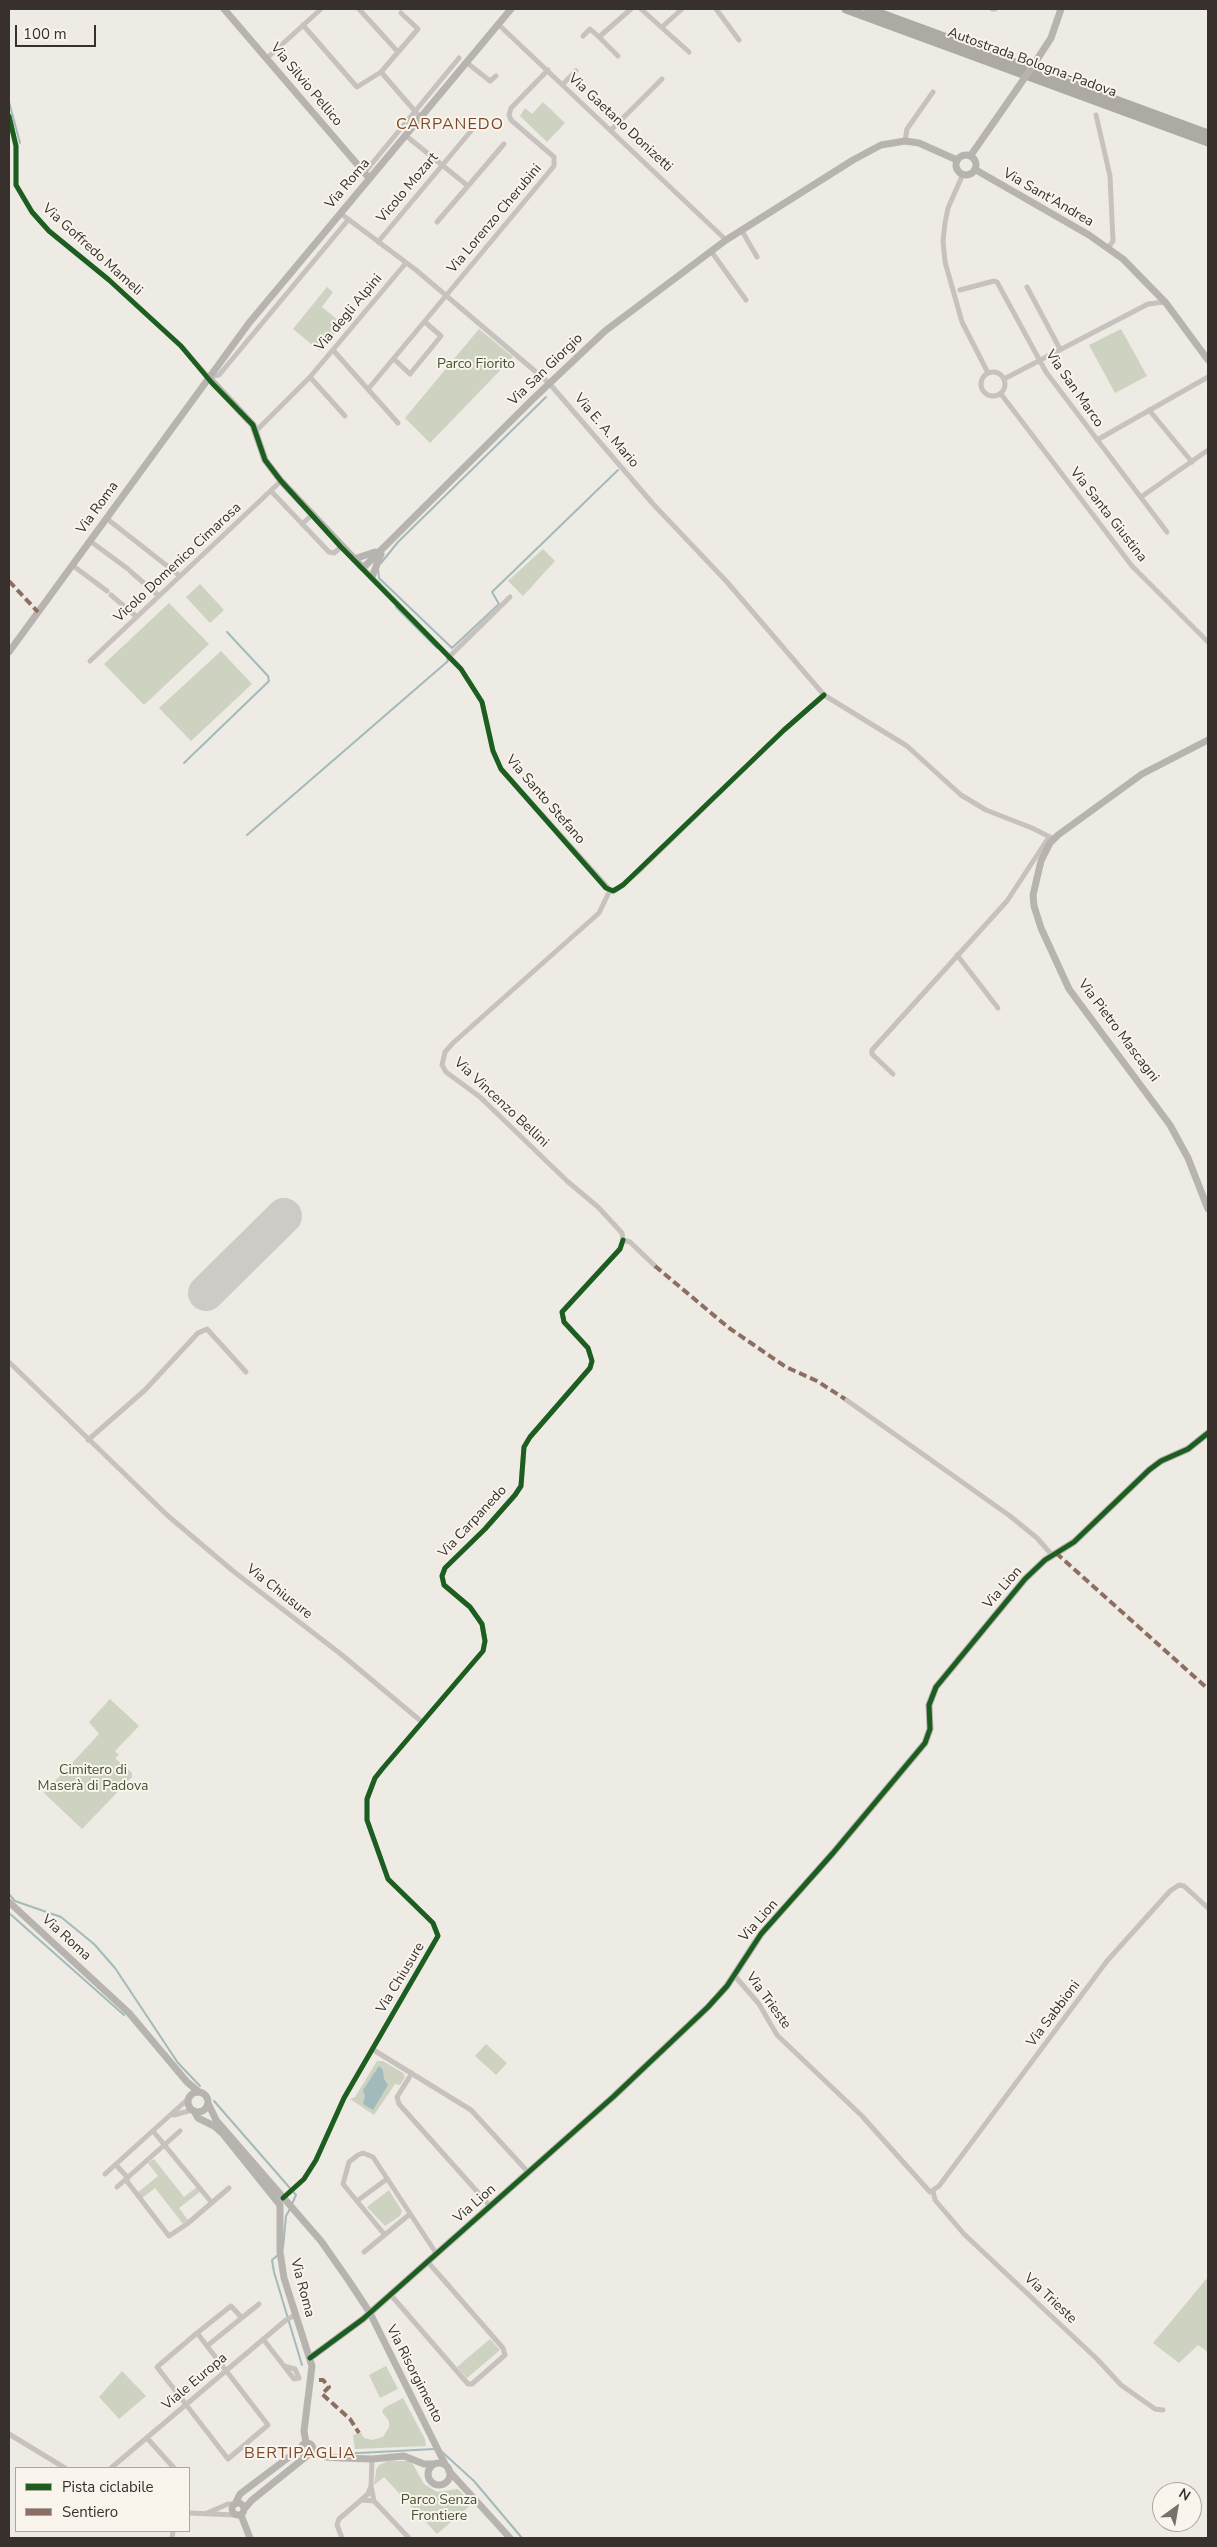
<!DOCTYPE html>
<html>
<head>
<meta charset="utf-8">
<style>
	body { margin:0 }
	#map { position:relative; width:1217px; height:2547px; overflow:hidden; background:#eeeae4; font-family:"Nunito Sans",sans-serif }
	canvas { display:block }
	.frame { position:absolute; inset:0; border:10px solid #37302c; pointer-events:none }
	.legend { position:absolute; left:15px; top:2467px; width:175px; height:65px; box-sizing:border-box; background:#f9f5ed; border:1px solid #aba6a0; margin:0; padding:6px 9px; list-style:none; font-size:15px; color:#37302c }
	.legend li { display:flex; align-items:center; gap:10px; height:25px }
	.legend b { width:25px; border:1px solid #aba6a0 }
	.north { position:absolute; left:1152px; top:2482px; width:50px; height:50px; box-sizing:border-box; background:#f9f5ed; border:1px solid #aba6a0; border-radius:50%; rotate:32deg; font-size:14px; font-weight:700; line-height:20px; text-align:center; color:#37302c }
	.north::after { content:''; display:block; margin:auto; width:18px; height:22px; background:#77716c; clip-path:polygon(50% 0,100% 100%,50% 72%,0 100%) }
	.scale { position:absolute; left:15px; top:25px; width:81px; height:22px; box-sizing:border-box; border:2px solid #37302c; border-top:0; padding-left:6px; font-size:15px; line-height:18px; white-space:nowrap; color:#37302c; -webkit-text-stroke:4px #f9f5ed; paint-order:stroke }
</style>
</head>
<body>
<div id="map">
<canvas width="1217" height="2547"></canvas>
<div class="frame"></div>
<ul class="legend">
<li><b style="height:6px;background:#1b5e20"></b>Pista ciclabile</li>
<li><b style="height:6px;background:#8d6e63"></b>Sentiero</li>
</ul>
<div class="north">N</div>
<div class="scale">100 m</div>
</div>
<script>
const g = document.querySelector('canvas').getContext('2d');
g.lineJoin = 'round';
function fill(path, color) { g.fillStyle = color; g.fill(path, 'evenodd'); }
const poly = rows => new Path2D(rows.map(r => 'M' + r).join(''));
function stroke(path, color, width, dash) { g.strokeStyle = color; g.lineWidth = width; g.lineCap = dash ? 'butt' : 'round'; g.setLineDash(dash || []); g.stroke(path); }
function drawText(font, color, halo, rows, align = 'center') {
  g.font = font + ' "Nunito Sans",sans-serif'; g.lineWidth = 4; g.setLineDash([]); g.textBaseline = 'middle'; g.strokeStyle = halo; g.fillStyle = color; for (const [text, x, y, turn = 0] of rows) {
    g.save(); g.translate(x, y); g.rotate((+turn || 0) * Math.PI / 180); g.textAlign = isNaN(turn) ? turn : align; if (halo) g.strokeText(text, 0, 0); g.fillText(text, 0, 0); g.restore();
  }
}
fill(poly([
	[543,102,565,123,547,142,520,116,525,108,532,114],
	[327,287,333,292,322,307,343,324,320,351,293,329],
	[479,329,513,357,430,443,405,418],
	[1121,329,1147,376,1115,393,1089,345],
	[543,549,555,561,523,596,508,581],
	[200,584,224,610,210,623,186,597],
	[169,603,209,644,144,705,104,664],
	[221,651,252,684,191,741,159,708],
	[110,1699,139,1726,115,1751,119,1755,115,1758,132,1773,132,1777,82,1829,44,1793,99,1734,89,1722],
	[486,2044,507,2063,496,2075,475,2056],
	[377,2061,383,2061,403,2073,405,2077,400,2085,395,2084,374,2115,350,2099,355,2097],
	[154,2159,184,2197,197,2187,201,2191,179,2208,188,2220,183,2224,155,2188,141,2199,137,2193,158,2176,148,2163],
	[389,2190,402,2211,400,2216,385,2226,367,2207],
	[1208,2277,1208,2352,1198,2345,1179,2363,1153,2343],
	[490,2339,500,2350,467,2378,457,2367],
	[386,2366,398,2389,380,2398,369,2375],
	[122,2371,146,2396,119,2419,99,2397],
	[403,2398,425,2439,426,2446,355,2449,353,2435,361,2433,364,2438,372,2440,383,2437,389,2427,389,2421,382,2412,384,2408],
	[388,2461,411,2461,424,2484,437,2492,458,2489,472,2504,437,2534,384,2477,374,2485,376,2470,379,2465]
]), '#ced2c0');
fill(poly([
	[379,2066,383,2070,384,2079,388,2085,373,2110,363,2104,365,2096,363,2090]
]), '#a3babc');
stroke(poly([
	[9,102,20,143],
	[381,563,398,542,546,397],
	[378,569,379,578,452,648,499,604,492,592,618,470],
	[396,607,437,648],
	[184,763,269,681,268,676,227,632],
	[247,835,448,661,447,658],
	[9,1894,15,1901,61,1917,94,1944,115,1968,178,2063,200,2086],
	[9,1913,124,2015],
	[214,2101,296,2195,292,2204],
	[283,2248,286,2216,290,2209],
	[278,2255,272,2260,274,2272,302,2365],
	[441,2451,474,2481,522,2538],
	[340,2454,434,2449]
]), '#a3babc', 2);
stroke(poly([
	[206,1293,284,1216]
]), '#cecac6', 36);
stroke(poly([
	[359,9,398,52],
	[641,9,689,52],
	[716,9,739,40],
	[992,9,995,9],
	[498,24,726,240],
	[303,25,357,87,381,72,420,117],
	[662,27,682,9],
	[583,36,590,29,599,37],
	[618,56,599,37,631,9],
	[267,58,321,9],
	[466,62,490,81,496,76],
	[381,72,418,29,401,13],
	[563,84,576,71],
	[1096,115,1110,176,1113,241,1108,248],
	[9,116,16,146,16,185,32,212,49,231,109,280,181,346,208,377,219,375,348,220],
	[611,130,662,79],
	[405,135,468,186,504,144],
	[905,141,907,129,933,92],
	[365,172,459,58],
	[963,174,948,208,945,223,943,241,945,262,962,322,988,373],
	[340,213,416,270,549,383,653,504,727,582,824,695,907,746,961,795,986,810,1032,828,1054,839],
	[437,222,468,186],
	[742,231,757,257],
	[378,242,476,125],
	[711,251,746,300],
	[1027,287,1060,349],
	[960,290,994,281,997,282,1046,372,1167,532],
	[333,350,398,423],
	[394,359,410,374,441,336,425,322],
	'981 384a12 12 0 1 1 24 0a12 12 0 1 1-24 0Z',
	[310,377,345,416],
	[1004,379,1148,304,1165,302],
	[369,388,554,166,554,157,511,120,509,115,511,108,548,70],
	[1001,394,1132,566,1208,642],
	[1149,410,1192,462],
	[257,430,310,377,406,263],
	[1097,440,1208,377],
	[271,491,329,552,334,553,341,547],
	[1141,497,1208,450],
	[106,518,180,576],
	[302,524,312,515],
	[90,541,128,569],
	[72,565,107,591],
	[363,568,461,669,482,702,493,751,501,769,610,890,616,890,639,871,784,730,824,695],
	[130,571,159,596],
	[111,595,137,617],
	[450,656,510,597],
	[90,661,281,481],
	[610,890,599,913,453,1043,445,1052,442,1065,446,1072,480,1097,567,1181,598,1207,622,1233,623,1240,630,1242,655,1266],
	[957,955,998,1008],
	[893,1074,872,1054,872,1050,1007,901,1049,837],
	[9,1362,167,1515,233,1571,342,1655,422,1722],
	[845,1399,1010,1516,1037,1538,1052,1555],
	[88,1440,145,1390,198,1333,207,1329,246,1372],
	[734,1975,759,2004,777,2035,862,2116,930,2192,939,2186,1107,1961,1170,1891,1179,1885,1184,1886,1208,1908],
	[372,2049,471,2110,528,2172],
	[412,2073,397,2097,399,2104,490,2206],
	[174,2115,192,2110],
	[153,2131,212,2203],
	[116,2165,128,2178],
	[105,2174,188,2099],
	[126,2180,169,2236,187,2224,229,2188],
	[117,2187,180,2131],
	[933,2191,935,2200,964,2234,1097,2359,1121,2385,1155,2409,1163,2410],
	[283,2198,304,2179,316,2160,344,2098,438,1936,433,1923,388,1879,367,1820,367,1799,375,1778,383,1768,483,1651,485,1641,482,1624,470,1607,444,1585,442,1576,445,1568,485,1529,515,1495,521,1486,524,1447,530,1437,590,1368,592,1361,588,1348,564,1322,562,1312,620,1249,623,1240],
	[357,2201,387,2179],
	[384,2234,343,2184,349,2162,358,2155,363,2153,373,2157,436,2253],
	[364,2252,410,2214],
	[390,2294,468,2384,472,2384,505,2355,503,2348,427,2261],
	[197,2333,268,2425,228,2459,157,2367,197,2333,231,2306,242,2318],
	[263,2339,294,2379,299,2378,295,2369,284,2366],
	[207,2346,259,2304],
	[9,2434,65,2468],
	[147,2438,174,2468],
	[372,2459,371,2486,374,2501],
	[111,2468,286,2320,295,2315],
	[362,2500,374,2501,409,2538],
	[189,2513,235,2515],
	[207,2513,228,2504,234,2504],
	[172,2538,173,2531],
	[342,2538,337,2525,339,2519,368,2494,371,2486]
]), '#c7c2bd', 5);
stroke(poly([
	[224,9,369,178],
	[1038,58,1051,38,1061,9],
	'956 165a10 10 0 1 1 20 0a10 10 0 1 1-20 0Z',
	[971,155,1017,89],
	[976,170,1089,235,1123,259,1166,303,1208,360],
	[208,377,253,425,265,460,281,481,363,568,534,398,605,331,726,240,853,160,881,145,905,141,919,143,957,160],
	[354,559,375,552],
	[372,577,381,554],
	[9,652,249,323,511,9],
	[1208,740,1142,774,1058,835,1050,843,1041,861,1033,895,1034,906,1041,928,1069,989,1170,1125,1188,1158,1208,1209],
	[9,1902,129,2013,187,2082,199,2092],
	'188 2102a10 10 0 1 1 20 0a10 10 0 1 1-20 0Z',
	[208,2103,216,2120,321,2241,349,2281,370,2313,446,2466],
	[194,2111,198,2118,214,2126,223,2134,280,2205,280,2252,284,2278,312,2366,304,2431,306,2443],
	[310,2358,363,2319,613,2097,708,2007,727,1986,761,1934,833,1853,925,1743,930,1729,929,1705,936,1687,1025,1579,1045,1560,1074,1542,1149,1470,1161,1461,1188,1449,1208,1433],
	'301 2449a6 6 0 1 1 12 0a6 6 0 1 1-12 0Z',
	[313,2452,326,2457,341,2458,372,2459,404,2456,424,2464,434,2464],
	'428 2474a11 11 0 1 1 22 0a11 11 0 1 1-22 0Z',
	[449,2471,510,2538],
	'232 2509a6 6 0 1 1 12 0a6 6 0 1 1-12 0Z',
	[235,2504,240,2494,301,2448],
	[245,2508,252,2500,308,2455],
	[241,2515,250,2538]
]), '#b7b3ae', 7);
stroke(poly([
	[846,9,1208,142],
	[868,9,1208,134]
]), '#ada9a3', 9);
stroke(poly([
	[1017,89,1038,58]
]), '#b7b3ae', 7);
stroke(poly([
	[9,581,38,612],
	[655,1266,729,1328,786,1367,817,1381,845,1399],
	[1056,1553,1208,1689],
	[319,2380,323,2380,329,2387,322,2394,350,2419,359,2433]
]), '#8d6e63', 4, [8, 4]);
stroke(poly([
	[9,116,16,146,16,185,32,212,49,231,109,280,181,346,212,383,253,425,265,460,281,481,341,547,461,669,482,702,493,751,501,769,606,888,613,891,623,885,784,730,824,695],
	[283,2198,304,2179,316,2160,344,2098,438,1936,433,1923,388,1879,367,1820,367,1799,375,1778,383,1768,483,1651,485,1641,482,1624,470,1607,444,1585,442,1576,445,1568,485,1529,515,1495,521,1486,524,1447,530,1437,590,1368,592,1361,588,1348,564,1322,562,1312,620,1249,623,1240],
	[310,2358,363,2319,613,2097,708,2007,727,1986,761,1934,833,1853,925,1743,930,1729,929,1705,936,1687,1025,1579,1045,1560,1074,1542,1149,1470,1161,1461,1188,1449,1208,1433]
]), '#1b5e20', 5);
drawText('14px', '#37302c', '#f9f5ed', [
	["Autostrada Bologna-Padova",1032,63,20],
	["Via Silvio Pellico",306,85,50],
	["Via Gaetano Donizetti",620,123,43],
	["Via Roma",348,184,-50],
	["Vicolo Mozart",408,188,-50],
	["Via Sant'Andrea",1048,198,30],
	["Via Lorenzo Cherubini",495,219,-50],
	["Via Goffredo Mameli",92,250,42],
	["Via degli Alpini",349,313,-50],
	["Via San Giorgio",546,370,-44],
	["Via San Marco",1074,389,55],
	["Via E. A. Mario",606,431,50],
	["Via Roma",98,508,-54],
	["Via Santa Giustina",1108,515,52],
	["Vicolo Domenico Cimarosa",178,563,-43],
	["Via Santo Stefano",545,800,49],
	["Via Pietro Mascagni",1118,1031,53],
	["Via Vincenzo Bellini",501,1103,43],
	["Via Carpanedo",473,1522,-47],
	["Via Lion",1003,1588,-49],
	["Via Chiusure",279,1592,38],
	["Via Lion",759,1921,-49],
	["Via Roma",66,1938,42],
	["Via Chiusure",401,1978,-59],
	["Via Trieste",768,2001,54],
	["Via Sabbioni",1054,2014,-53],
	["Via Lion",475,2204,-41],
	["Via Roma",302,2288,75],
	["Via Trieste",1050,2299,43],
	["Via Risorgimento",414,2374,63],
	["Viale Europa",195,2382,-40]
]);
drawText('14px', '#445332', '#f9f5ed', [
	["Parco Fiorito",476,365],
	["Cimitero di",93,1771],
	["Maserà di Padova",93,1787],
	["Parco Senza",439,2501],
	["Frontiere",439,2517]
]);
g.letterSpacing = '1px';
drawText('16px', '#7e482d', '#f9f5ed', [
	["CARPANEDO",450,125],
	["BERTIPAGLIA",300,2454]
]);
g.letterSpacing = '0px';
</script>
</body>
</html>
